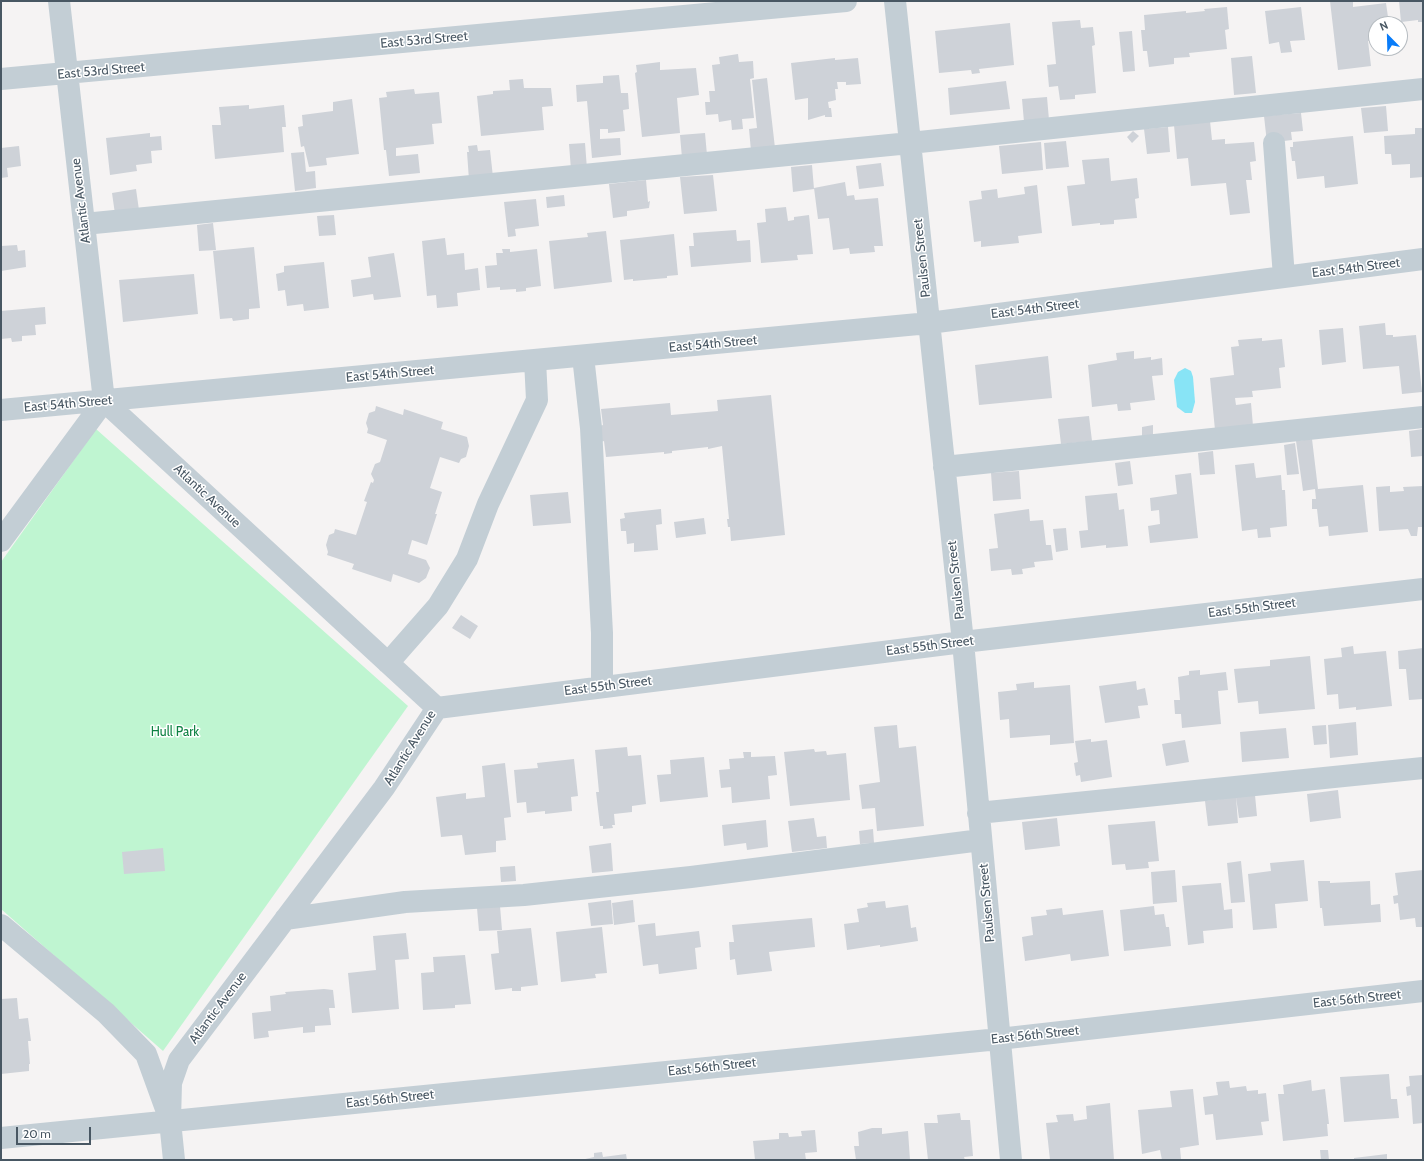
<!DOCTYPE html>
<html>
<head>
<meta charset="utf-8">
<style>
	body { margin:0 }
	#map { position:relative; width:1424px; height:1161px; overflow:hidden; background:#f5f3f3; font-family:Cabin,sans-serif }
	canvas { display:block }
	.frame { position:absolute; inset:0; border:2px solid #485763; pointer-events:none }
	.north { position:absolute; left:1368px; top:16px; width:40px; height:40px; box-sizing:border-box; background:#fff; border:1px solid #b6bcc1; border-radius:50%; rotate:337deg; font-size:11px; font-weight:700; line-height:16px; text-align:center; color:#485763 }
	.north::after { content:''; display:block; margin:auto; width:14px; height:18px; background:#097cf9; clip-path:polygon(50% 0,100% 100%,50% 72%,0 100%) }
	.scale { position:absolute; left:16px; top:1127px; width:75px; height:18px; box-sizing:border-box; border:2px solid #485763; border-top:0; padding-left:5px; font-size:12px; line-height:14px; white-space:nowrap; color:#485763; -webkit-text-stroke:3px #fff; paint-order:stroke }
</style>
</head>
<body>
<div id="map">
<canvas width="1424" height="1161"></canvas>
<div class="frame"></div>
<div class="north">N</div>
<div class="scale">20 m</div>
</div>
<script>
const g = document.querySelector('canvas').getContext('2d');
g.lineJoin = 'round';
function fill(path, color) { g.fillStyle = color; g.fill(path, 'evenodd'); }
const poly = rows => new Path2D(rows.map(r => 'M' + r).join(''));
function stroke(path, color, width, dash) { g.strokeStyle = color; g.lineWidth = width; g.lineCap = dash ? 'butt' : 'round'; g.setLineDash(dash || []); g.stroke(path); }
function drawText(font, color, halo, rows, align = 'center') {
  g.font = font + ' Cabin,sans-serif'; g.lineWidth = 3; g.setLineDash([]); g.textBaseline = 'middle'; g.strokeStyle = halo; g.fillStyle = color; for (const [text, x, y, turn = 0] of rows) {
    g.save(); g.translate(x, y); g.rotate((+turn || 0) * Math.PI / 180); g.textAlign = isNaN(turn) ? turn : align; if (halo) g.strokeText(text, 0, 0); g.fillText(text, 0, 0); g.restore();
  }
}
fill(poly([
	[96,429,408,706,163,1051,1,909,1,562]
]), '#bff5d1');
fill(poly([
	[1185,368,1191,371,1193,377,1195,402,1192,413,1185,413,1177,407,1174,380,1178,372]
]), '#88e4f6');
fill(poly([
	[1330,1,1353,1,1353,7,1386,3,1389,24,1376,24,1376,40,1368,41,1371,66,1338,70],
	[1399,1,1423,1,1423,22,1418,22,1418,20,1401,22],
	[1227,7,1229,29,1225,30,1227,49,1189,53,1190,57,1174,58,1174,64,1149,67,1147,51,1143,51,1141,30,1145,30,1144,15,1186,11,1186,13,1205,11,1204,9],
	[1301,7,1305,40,1290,41,1292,52,1281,53,1279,42,1269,44,1265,11],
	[1080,20,1081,28,1093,27,1095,45,1092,46,1096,93,1075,95,1075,99,1060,100,1058,86,1049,87,1047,65,1056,64,1052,22],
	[1010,23,1014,65,979,69,980,73,972,74,971,70,939,73,935,31],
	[1132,31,1135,71,1123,72,1119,32],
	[738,54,739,62,753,61,754,78,750,79,754,118,742,119,743,129,732,130,731,120,719,122,718,114,706,115,705,102,710,102,709,91,715,91,712,65,720,64,719,57],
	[1252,56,1256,93,1234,95,1231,58],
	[835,58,835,60,858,58,861,84,846,85,846,82,837,82,838,89,835,89,836,100,828,102,829,108,831,108,832,117,825,117,825,115,808,120,808,98,795,100,791,63],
	[660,62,660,70,696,68,699,95,677,98,680,133,642,137,635,73,637,72,636,65],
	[619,75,621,93,628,93,629,109,623,110,625,131,608,133,608,129,600,129,600,139,620,138,621,155,592,158,587,101,577,102,576,85,603,83,603,76],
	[767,78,775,148,751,151,749,129,757,128,752,80],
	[523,79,524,88,551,88,553,106,542,107,544,130,481,136,477,96,493,94,493,91,510,90,509,80],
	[1006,81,1010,109,950,115,948,88],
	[414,89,415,94,439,92,442,123,432,124,434,144,396,148,396,156,418,154,420,173,389,176,386,150,384,150,379,98,387,97,386,92],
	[1047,97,1049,120,1024,122,1022,99],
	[352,99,359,154,326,158,327,165,309,167,304,146,301,147,298,127,303,126,302,115,333,111,333,102],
	[249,105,249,109,284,105,286,127,282,127,284,152,215,159,212,125,221,125,219,107],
	[1386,106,1388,131,1364,133,1361,108],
	[1301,113,1303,131,1291,132,1292,140,1267,143,1264,116],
	[1210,121,1212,140,1225,139,1225,144,1254,142,1256,161,1250,162,1252,180,1246,180,1250,213,1230,215,1226,183,1191,186,1188,158,1177,159,1174,125],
	[1168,127,1170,152,1147,154,1144,129],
	[1415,128,1422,128,1423,132,1423,177,1410,178,1410,164,1392,165,1391,154,1385,154,1384,136,1415,134],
	[1133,131,1139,136,1132,143,1127,137],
	[150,133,150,137,161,136,162,150,151,151,152,163,136,165,137,171,110,175,106,138],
	[705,133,707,155,682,158,680,135],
	[1353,136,1358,184,1325,188,1324,176,1297,179,1295,161,1292,161,1290,147,1293,147,1293,142],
	[1066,141,1069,167,1046,169,1044,143],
	[1041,142,1043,170,1002,174,999,146],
	[585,143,587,169,571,170,569,144],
	[477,145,478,151,490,150,493,177,469,180,467,152,469,152,468,146],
	[19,146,21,166,7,168,8,177,1,178,1,148],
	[304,152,306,172,315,171,316,188,295,191,291,153],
	[1109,158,1111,181,1137,178,1139,198,1135,199,1137,218,1114,220,1114,224,1100,225,1100,223,1072,226,1067,186,1085,184,1082,160],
	[881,163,884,186,859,189,856,166],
	[812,165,814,189,793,192,791,167],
	[713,175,717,211,684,214,680,177],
	[646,180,648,202,650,201,649,208,627,211,627,216,613,218,609,184],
	[845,182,847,196,854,195,855,200,878,198,883,246,874,246,875,252,850,254,849,248,833,250,829,218,818,219,814,188],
	[1037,185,1042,233,1018,236,1019,243,981,247,981,241,974,242,969,201,982,199,981,191,997,189,998,198,1025,194,1024,187],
	[136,189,139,210,115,214,112,193],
	[564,195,565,206,547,208,546,197],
	[536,199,539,226,515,229,516,236,508,237,504,202],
	[786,207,788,221,794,220,794,217,809,215,813,254,797,255,798,260,761,263,757,223,766,222,765,209],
	[334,215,336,235,319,236,317,216],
	[213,223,216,250,199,251,197,225],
	[736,230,737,241,750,240,751,262,691,267,689,246,694,246,693,233],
	[606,231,612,282,554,289,549,241,588,237,587,233],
	[674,234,678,275,667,276,667,278,633,281,633,279,624,280,620,240],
	[445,238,447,255,464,253,465,270,478,268,480,290,457,293,458,306,437,308,436,295,427,296,422,241],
	[17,245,18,251,25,250,26,267,1,271,1,246],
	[254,247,260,308,249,309,249,319,233,321,232,318,220,319,213,251],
	[502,249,510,249,510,252,537,249,541,286,526,288,526,291,516,292,516,289,500,290,500,287,487,288,485,266,497,265,496,253,503,253],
	[394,253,401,297,374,300,373,294,353,297,351,280,371,277,368,257],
	[324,262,329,308,304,311,303,304,287,306,285,290,278,291,276,274,284,272,284,266],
	[194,274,198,314,123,322,119,280],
	[45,307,46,324,35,325,36,335,22,336,22,341,12,342,11,338,1,339,1,311],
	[1385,323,1386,335,1393,335,1393,337,1416,335,1422,392,1402,394,1399,366,1363,369,1359,326],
	[1343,328,1346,362,1322,365,1319,330],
	[1262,338,1262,341,1282,339,1285,367,1279,368,1281,388,1252,391,1253,397,1235,398,1236,405,1251,403,1253,426,1215,430,1210,378,1234,375,1231,347,1239,346,1238,340],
	[1134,351,1134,359,1151,357,1151,360,1162,358,1163,375,1152,376,1155,400,1130,403,1131,410,1118,411,1117,404,1092,407,1088,365,1117,360,1116,353],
	[1048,356,1052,398,979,405,975,365],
	[771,395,785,535,731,541,730,527,728,527,727,519,729,519,722,446,708,449,708,447,672,451,672,453,664,454,664,452,606,457,604,441,601,442,600,426,603,425,601,409,670,403,671,415,718,411,717,400],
	[376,406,403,415,404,409,443,422,441,429,467,437,469,446,466,457,461,459,459,463,440,457,430,488,442,492,435,514,437,514,427,545,412,540,408,554,426,560,430,568,426,578,419,583,393,574,391,582,352,569,354,564,327,555,328,552,326,545,329,535,334,533,335,529,356,535,367,502,364,501,371,482,373,483,374,480,371,474,375,464,380,462,387,440,367,433,368,429,366,423,369,413,375,411],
	[1089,416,1092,441,1061,444,1058,419],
	[1153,425,1153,436,1142,437,1142,427],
	[1423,429,1423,456,1411,457,1409,431],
	[1312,439,1318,489,1363,485,1368,532,1329,536,1328,526,1319,527,1317,509,1312,509,1312,499,1316,499,1315,489,1303,491,1296,441],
	[1295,443,1299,474,1287,475,1284,445],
	[1213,451,1215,474,1200,475,1198,453],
	[1130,461,1133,484,1118,486,1115,463],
	[1254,463,1256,478,1281,475,1282,490,1285,490,1287,526,1270,528,1271,537,1258,538,1257,529,1242,531,1235,465],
	[1019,471,1021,499,993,501,991,473],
	[1191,473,1198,538,1150,543,1148,526,1160,524,1159,510,1151,511,1150,498,1177,494,1175,475],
	[1390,486,1390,492,1404,491,1403,487,1423,486,1423,527,1418,527,1417,536,1411,536,1408,529,1379,531,1376,487],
	[568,492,571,523,533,526,530,495],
	[1117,493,1119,510,1124,509,1128,546,1106,548,1106,545,1081,548,1079,531,1088,530,1085,496],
	[661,509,662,524,656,525,658,550,634,552,634,543,627,544,626,531,621,531,620,519,625,518,624,513],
	[1029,509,1030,521,1043,520,1046,545,1051,545,1053,560,1034,562,1035,567,1022,569,1023,574,1012,575,1011,569,991,571,989,549,998,548,994,514],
	[704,518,706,534,676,538,674,522],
	[1066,528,1068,550,1056,552,1053,529],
	[461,615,478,626,470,639,452,628],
	[1353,646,1354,654,1386,651,1392,706,1356,710,1356,707,1339,709,1338,694,1327,695,1324,659,1342,657,1341,648],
	[1423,648,1423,699,1409,700,1406,669,1399,669,1398,651],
	[1310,656,1315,709,1259,714,1258,701,1238,703,1234,669,1270,666,1270,660],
	[1200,670,1200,675,1226,672,1228,690,1218,691,1221,724,1182,728,1181,714,1175,714,1174,700,1180,700,1178,677,1189,675,1189,671],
	[1136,681,1137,690,1145,688,1148,705,1138,706,1140,718,1105,723,1099,686],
	[1034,682,1034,688,1070,685,1074,743,1050,745,1050,735,1010,738,1009,719,1000,720,998,692,1017,690,1016,684],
	[1356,722,1358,755,1330,758,1328,725],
	[897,725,899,748,916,746,924,826,877,831,875,808,862,809,859,785,880,782,874,727],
	[1326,725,1327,744,1314,745,1312,726],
	[1286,728,1289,758,1242,762,1240,732],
	[1091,739,1091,742,1107,740,1112,777,1081,782,1080,775,1076,776,1074,763,1078,762,1075,741],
	[1185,740,1189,762,1166,766,1162,744],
	[627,747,628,756,641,755,646,804,632,806,632,812,614,814,615,825,612,825,613,828,603,829,603,826,600,826,596,792,599,792,595,750],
	[814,749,815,752,826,751,827,755,846,753,850,800,790,806,784,752],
	[743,752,751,752,751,757,775,756,777,775,768,776,770,799,732,803,731,787,721,788,719,770,730,769,729,759,744,758],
	[704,757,708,797,660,802,657,775,671,774,670,760],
	[574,759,578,796,571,797,572,811,545,814,545,811,527,813,526,802,517,803,514,770,538,768,537,763],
	[505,763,511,817,504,818,506,840,496,841,496,852,465,855,462,835,441,837,436,797,466,793,466,799,485,797,482,766],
	[1338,790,1341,818,1310,822,1307,794],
	[1255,795,1257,816,1239,818,1236,797],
	[1236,797,1238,823,1208,826,1205,801],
	[814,818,817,837,826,836,827,848,792,852,788,821],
	[1057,818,1060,846,1025,850,1022,822],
	[766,820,768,847,747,850,746,843,724,846,722,825],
	[1155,821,1159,861,1148,862,1149,868,1126,870,1125,864,1112,865,1108,825],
	[873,829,874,843,860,844,859,831],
	[611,843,613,871,592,873,589,846],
	[163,848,165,871,124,874,122,852],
	[1304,860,1308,901,1275,904,1277,928,1253,930,1248,874,1271,871,1270,863],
	[1241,861,1245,902,1231,903,1227,863],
	[515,866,516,881,501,882,500,867],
	[1175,870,1177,902,1153,904,1151,872],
	[1423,870,1423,927,1416,927,1415,918,1400,920,1398,903,1394,904,1393,896,1398,895,1395,873],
	[1318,881,1330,881,1330,883,1370,881,1371,905,1380,904,1381,922,1324,926,1322,908,1320,908],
	[1221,883,1224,910,1232,909,1233,928,1203,931,1204,943,1188,945,1182,886],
	[611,900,613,924,591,926,588,903],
	[633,900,635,922,614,925,612,903],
	[885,901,886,908,908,905,911,928,916,927,918,941,880,947,880,945,847,950,844,924,859,922,857,909,868,907,867,903],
	[500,906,502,930,479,931,477,908],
	[1154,906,1155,915,1164,914,1166,927,1169,927,1171,946,1124,951,1120,910],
	[1062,908,1063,915,1103,910,1109,956,1071,961,1070,954,1025,961,1022,937,1033,935,1031,917,1047,915,1046,910],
	[812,918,815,947,769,952,772,971,737,975,735,959,730,960,729,942,734,942,732,925],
	[655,923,656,936,699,931,701,947,695,948,697,969,659,974,658,964,643,966,638,925],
	[602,927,607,973,595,974,596,978,561,982,556,932],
	[531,928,538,985,521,987,521,991,512,991,512,988,495,990,491,954,499,953,497,931],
	[406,933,409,959,395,960,399,1009,352,1013,348,973,376,970,373,936],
	[465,955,471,1004,455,1005,455,1008,423,1010,421,973,434,972,433,957],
	[324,989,333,990,335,1008,329,1008,331,1025,315,1026,315,1032,303,1033,303,1027,268,1031,269,1037,254,1039,252,1013,271,1011,270,996,286,994,285,992],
	[17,998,19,1019,28,1018,31,1041,28,1041,30,1064,29,1064,29,1071,1,1074,1,999],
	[1389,1074,1391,1099,1397,1099,1399,1118,1344,1122,1340,1077],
	[1423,1075,1423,1123,1413,1124,1411,1095,1407,1096,1406,1087,1410,1086,1409,1076],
	[1311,1080,1312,1091,1325,1089,1329,1124,1327,1124,1328,1136,1283,1141,1278,1094,1284,1094,1283,1085],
	[1229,1081,1230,1088,1246,1086,1247,1091,1258,1090,1258,1094,1266,1093,1269,1121,1261,1122,1263,1135,1216,1140,1213,1114,1205,1115,1203,1097,1218,1095,1216,1082],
	[1193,1089,1199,1145,1180,1148,1181,1159,1175,1160,1162,1160,1160,1150,1142,1154,1138,1110,1172,1107,1170,1091],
	[1110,1103,1114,1160,1050,1160,1046,1123,1058,1122,1056,1115,1073,1114,1074,1121,1087,1119,1086,1106],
	[960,1113,961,1120,970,1120,973,1156,964,1157,965,1160,928,1160,924,1123,938,1123,937,1115],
	[872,1128,882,1128,882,1134,908,1131,910,1160,856,1160,854,1146,859,1146,858,1132],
	[815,1130,817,1152,805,1153,806,1160,755,1160,753,1141,779,1139,779,1133,788,1133,789,1137,802,1136,801,1131],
	[1320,1150,1328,1150,1329,1160,1321,1160],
	[602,1152,603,1157,626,1154,627,1160,581,1160,594,1157,594,1153],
	[1387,1154,1387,1160,1354,1160,1354,1158]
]), '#ced2d8');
stroke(poly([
	[59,1,104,401,437,708],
	[895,1,963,642,1011,1160],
	[1,79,846,1],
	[1274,143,1284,277],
	[84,224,910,143,1423,89],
	[583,356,591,428,602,633,602,687],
	[1,410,929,323,1423,259],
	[944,467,1423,417],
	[1,541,104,401],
	[388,663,438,606,467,559,488,504,537,400,535,360],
	[437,708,963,642,1423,589],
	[978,813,1423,768],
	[285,919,405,902,524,895,691,877,981,840],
	[1,925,106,1013,146,1054,166,1109],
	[1,1138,999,1039,1423,991],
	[174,1160,170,1121,171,1083,179,1060,384,788,437,708]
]), '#c3ced5', 22);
drawText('13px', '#485763', '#fff', [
	["East 53rd Street",424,40,-5],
	["East 53rd Street",101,71,-5],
	["Atlantic Avenue",81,201,-97],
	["Paulsen Street",922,258,-96],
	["East 54th Street",1356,268,-7],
	["East 54th Street",1035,309,-7],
	["East 54th Street",713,344,-5],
	["East 54th Street",390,374,-5],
	["East 54th Street",68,404,-5],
	["Atlantic Avenue",207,496,43],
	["Paulsen Street",956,580,-96],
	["East 55th Street",1252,608,-7],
	["East 55th Street",930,646,-7],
	["East 55th Street",608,686,-7],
	["Atlantic Avenue",410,748,-58],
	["Paulsen Street",987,903,-95],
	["East 56th Street",1357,999,-6],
	["Atlantic Avenue",218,1008,-53],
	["East 56th Street",1035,1035,-6],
	["East 56th Street",712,1067,-6],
	["East 56th Street",390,1099,-6]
]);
drawText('13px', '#0e8243', '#fff', [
	["Hull Park",175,732]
]);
</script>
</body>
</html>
